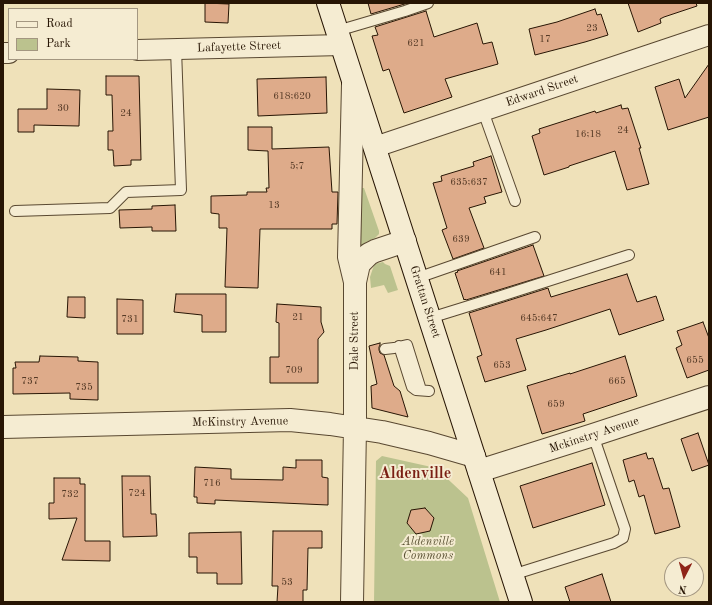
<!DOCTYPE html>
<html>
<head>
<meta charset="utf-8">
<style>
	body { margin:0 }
	#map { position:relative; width:712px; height:605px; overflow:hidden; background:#efe1b9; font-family:"Old Standard TT",serif }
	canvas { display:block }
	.frame { position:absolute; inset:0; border:4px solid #271504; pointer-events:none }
	.legend { position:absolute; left:8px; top:8px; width:130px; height:52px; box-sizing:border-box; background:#f5ecd2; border:1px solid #a39680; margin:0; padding:5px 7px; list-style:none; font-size:12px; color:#271504 }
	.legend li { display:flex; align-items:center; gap:8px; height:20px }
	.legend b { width:20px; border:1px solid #a39680 }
	.north { position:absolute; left:664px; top:557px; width:40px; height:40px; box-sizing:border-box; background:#f5ecd2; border:1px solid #a39680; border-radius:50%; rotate:186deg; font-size:11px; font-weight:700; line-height:16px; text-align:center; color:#271504 }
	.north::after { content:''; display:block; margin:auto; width:14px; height:18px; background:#8f2418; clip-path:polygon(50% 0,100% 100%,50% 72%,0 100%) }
</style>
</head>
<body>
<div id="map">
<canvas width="712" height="605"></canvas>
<div class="frame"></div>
<ul class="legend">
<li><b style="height:5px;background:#f5ecd2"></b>Road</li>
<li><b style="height:11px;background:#bbc28e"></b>Park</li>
</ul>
<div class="north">N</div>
</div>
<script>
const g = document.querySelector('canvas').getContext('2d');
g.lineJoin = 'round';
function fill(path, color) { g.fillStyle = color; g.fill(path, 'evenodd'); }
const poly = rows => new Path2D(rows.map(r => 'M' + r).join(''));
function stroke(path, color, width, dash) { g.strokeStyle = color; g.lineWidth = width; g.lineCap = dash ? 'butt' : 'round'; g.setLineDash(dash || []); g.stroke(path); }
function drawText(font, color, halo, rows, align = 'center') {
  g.font = font + ' "Old Standard TT",serif'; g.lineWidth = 4; g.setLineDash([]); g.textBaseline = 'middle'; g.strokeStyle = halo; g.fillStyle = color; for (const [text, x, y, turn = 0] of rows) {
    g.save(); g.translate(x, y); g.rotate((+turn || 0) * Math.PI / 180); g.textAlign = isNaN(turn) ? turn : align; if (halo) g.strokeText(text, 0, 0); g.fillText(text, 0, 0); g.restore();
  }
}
fill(poly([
	[358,188,364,188,379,231,379,234,375,238,366,242,359,247],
	[383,262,385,264,390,266,398,290,388,293,384,285,371,288,370,277,373,268,375,264],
	[382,456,436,468,468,498,500,602,374,602,376,461]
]), '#bbc28e');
const building = poly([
	[205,3,229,4,228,23,205,22,205,3],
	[368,3,408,3,371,14,368,3],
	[628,3,696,3,697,6,664,17,660,19,661,23,638,32,628,3],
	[595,9,597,15,601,14,608,35,585,42,535,55,529,29,557,22,595,9],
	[426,11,434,37,477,23,483,44,492,42,498,64,445,79,452,97,404,113,389,69,383,71,372,36,378,35,375,27,426,11],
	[709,64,709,117,668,130,655,87,679,79,685,98,709,64],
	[106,76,139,76,141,160,131,160,131,165,114,166,113,150,108,150,108,131,113,131,112,95,106,95,106,76],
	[326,77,327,113,258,116,257,79,326,77],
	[47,89,80,90,79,126,34,125,34,132,18,132,18,109,47,109,47,89],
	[621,105,622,109,628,108,641,148,639,148,649,184,627,190,615,151,569,166,569,167,544,175,532,136,540,133,539,129,595,111,596,113,621,105],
	[248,127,272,127,272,149,329,147,332,192,338,192,337,224,332,224,332,229,260,229,258,288,225,287,227,228,219,228,219,214,211,213,211,196,247,195,247,192,267,192,266,188,269,188,268,151,248,150,248,127],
	[491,156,502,192,484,197,486,203,469,208,484,248,453,259,442,230,447,228,433,183,442,181,441,176,474,166,473,162,491,156],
	[175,205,176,231,152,231,152,227,120,228,119,210,152,209,152,206,175,205],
	[533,245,544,276,466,300,465,299,464,300,455,273,458,272,457,271,533,245],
	[627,274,637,302,656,296,664,320,619,335,610,309,546,330,516,339,526,370,485,382,477,357,482,355,469,313,548,288,551,297,627,274],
	[176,294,226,294,226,332,202,332,202,315,174,312,176,294],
	[68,297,85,297,85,318,67,317,68,297],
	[117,299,143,300,143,334,117,334,117,299],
	[277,304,321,307,321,322,324,332,318,339,318,383,270,383,270,357,279,357,279,323,276,322,277,304],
	[703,322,709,338,709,370,687,378,676,348,682,345,677,331,703,322],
	[380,343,380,345,379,347,379,350,380,353,384,355,394,386,400,391,408,417,372,408,371,386,377,384,369,346,380,343],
	[40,356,78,357,78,361,98,362,98,400,70,399,70,393,13,394,13,368,16,368,15,362,39,362,40,356],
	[625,356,637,396,583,414,585,421,542,434,527,386,570,373,570,374,625,356],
	[698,433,709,465,692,471,681,439,698,433],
	[646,453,648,459,653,458,663,489,669,488,680,527,655,534,644,495,639,497,634,480,629,482,623,460,646,453],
	[296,460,322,460,322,477,328,478,328,505,215,500,215,504,197,503,197,497,194,497,195,467,231,469,231,479,283,480,283,467,296,468,296,460],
	[592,463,605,505,533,528,520,486,592,463],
	[122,476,150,476,151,514,156,514,157,536,123,537,122,476],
	[54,478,80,478,80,484,85,484,85,541,110,541,110,561,62,560,77,518,49,519,49,503,54,503,54,478],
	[425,508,434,518,430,531,416,534,407,523,411,510,425,508],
	[273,531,322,531,322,548,308,548,307,590,303,590,303,602,277,602,278,586,272,586,273,531],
	[241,532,242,584,217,584,217,573,197,573,197,557,189,557,189,533,241,532],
	[602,574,611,602,570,602,565,587,602,574]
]);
fill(building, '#deab8a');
stroke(building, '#271504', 1);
const service = poly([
	[337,31,405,11,428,3],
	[483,111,515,201],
	[15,211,110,208,126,192,181,190,176,49],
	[417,278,535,237],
	[430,318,501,296,629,255],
	[399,346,412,387,416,390,429,391],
	[385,349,394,348,407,345,421,390],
	[512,575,614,543,623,538,625,529,593,435]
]);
const minor = poly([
	[137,50,342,45],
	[3,53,9,53],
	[375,147,709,35]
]);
const tertiary = poly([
	[355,282,359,264,369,254,375,251,405,241],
	[3,427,290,420,330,424,382,432,429,443,474,456],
	[479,471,593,435,709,397],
	[352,602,355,427,355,282,349,257,353,84]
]);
const secondary = poly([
	[328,3,521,602]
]);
stroke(service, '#594831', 12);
stroke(minor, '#594831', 22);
stroke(tertiary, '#594831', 24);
stroke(secondary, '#271504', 24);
stroke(service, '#f5ecd2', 10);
stroke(minor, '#f5ecd2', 20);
stroke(tertiary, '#f5ecd2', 22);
stroke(secondary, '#f5ecd2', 22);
drawText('10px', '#553a26', null, [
	["23",592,28],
	["17",545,39],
	["621",416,43],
	["618;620",292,96],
	["30",63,108],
	["24",126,113],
	["24",623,130],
	["16;18",588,134],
	["5;7",297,166],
	["635;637",469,182],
	["13",274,205],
	["639",461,239],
	["641",498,272],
	["21",298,317],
	["645;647",539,318],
	["731",130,319],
	["655",695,360],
	["653",502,365],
	["709",294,370],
	["737",30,381],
	["665",617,381],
	["735",84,387],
	["659",556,404],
	["716",212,483],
	["724",137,493],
	["732",70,494],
	["53",287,582]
]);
drawText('12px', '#271504', '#f5ecd2', [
	["Lafayette Street",239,47,-2],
	["Edward Street",542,91,-19],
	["Grattan Street",425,302,72],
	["Dale Street",355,341,-90],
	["McKinstry Avenue",240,422,-1],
	["Mckinstry Avenue",594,435,-18]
]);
drawText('italic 12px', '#5b5234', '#f5ecd2', [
	["Aldenville",428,542],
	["Commons",428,556]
]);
drawText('bold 16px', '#7a1f14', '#f5ecd2', [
	["Aldenville",415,474]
]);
</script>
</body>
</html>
